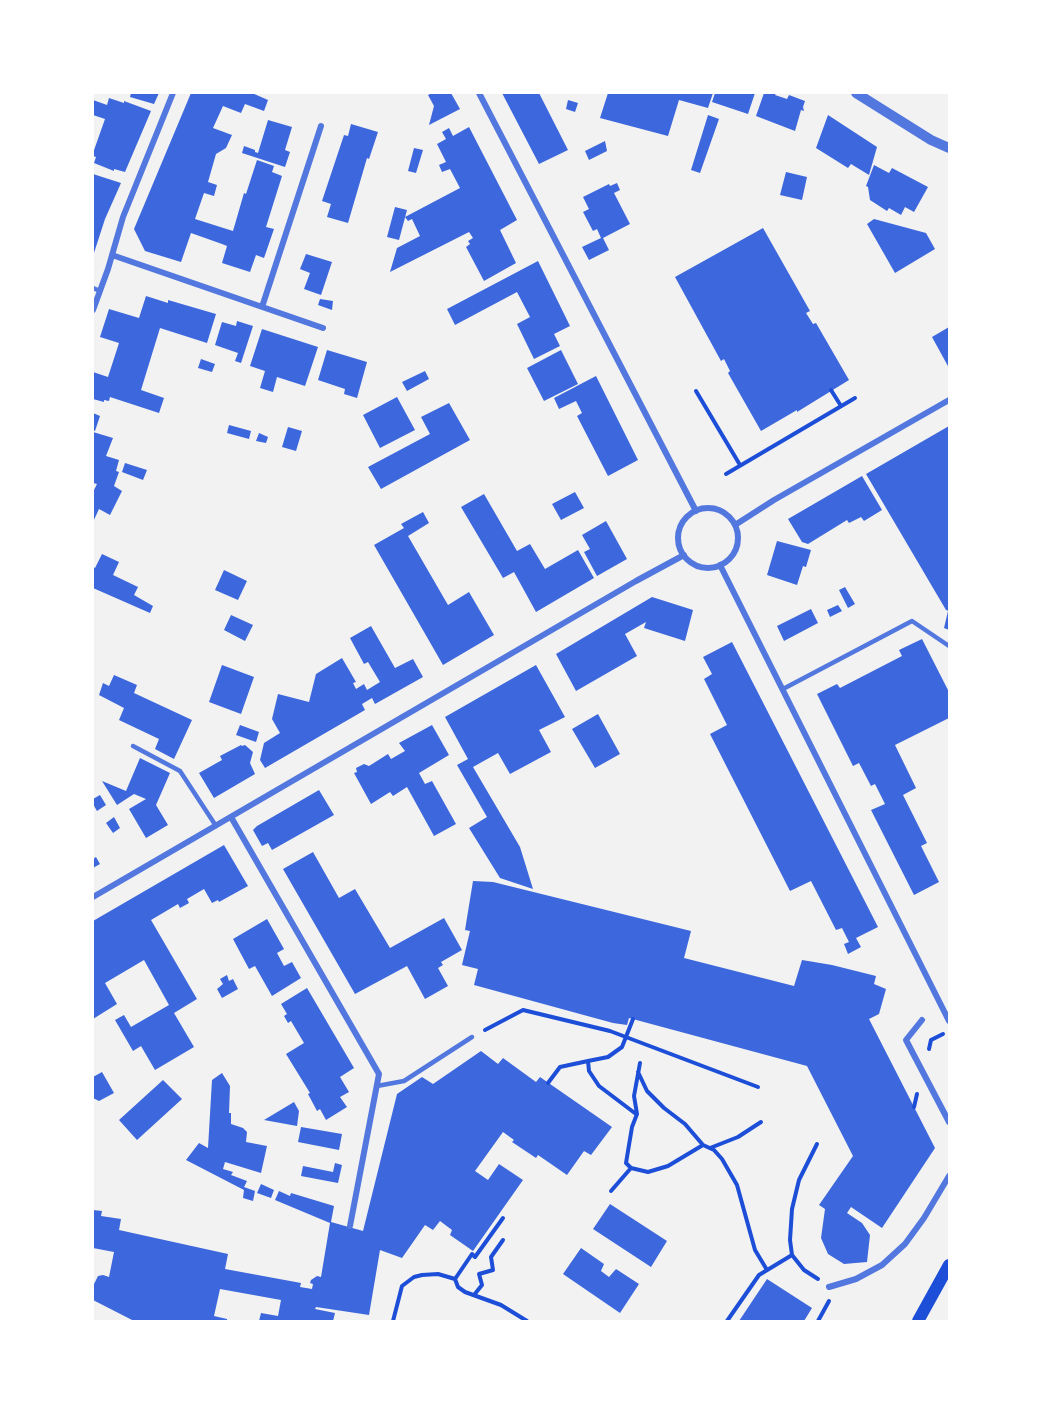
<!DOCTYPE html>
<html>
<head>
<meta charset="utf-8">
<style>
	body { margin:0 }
	#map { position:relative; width:1042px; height:1414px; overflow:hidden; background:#f2f2f2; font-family:"PT Serif",serif }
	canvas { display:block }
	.frame { position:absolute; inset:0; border:94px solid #fff; pointer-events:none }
</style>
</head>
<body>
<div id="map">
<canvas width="1042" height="1414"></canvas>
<div class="frame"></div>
</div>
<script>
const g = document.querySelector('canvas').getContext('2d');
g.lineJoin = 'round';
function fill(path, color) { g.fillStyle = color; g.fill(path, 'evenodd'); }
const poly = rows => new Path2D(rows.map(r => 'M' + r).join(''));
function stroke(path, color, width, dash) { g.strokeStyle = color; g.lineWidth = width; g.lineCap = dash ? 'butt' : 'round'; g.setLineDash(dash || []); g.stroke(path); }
fill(poly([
	[131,93,159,93,154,104,130,97],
	[191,93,252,93,268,100,264,111,245,104,241,113,223,106,213,128,232,135,226,148,216,154,208,182,217,185,214,196,204,193,195,219,233,231,244,193,246,194,257,160,274,166,272,172,282,176,266,227,274,229,264,258,256,255,250,272,222,263,227,246,222,244,191,233,181,262,145,251,134,229],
	[432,93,451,93,460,109,429,125,434,106,428,95],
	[502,93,539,93,568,150,539,164],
	[608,93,713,93,708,108,679,100,668,136,600,118],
	[715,93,755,93,748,114,712,102],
	[764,93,776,93,775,95,787,99,789,95,805,101,803,107,804,111,801,110,795,131,756,116],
	[109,98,124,103,124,101,151,111,125,172,114,169,114,171,94,163,96,157,93,156,93,153,105,119,93,115,93,100,107,105],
	[568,100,578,103,575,112,566,109],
	[708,115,719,119,700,173,691,170],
	[828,115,877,147,869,175,851,164,848,168,816,148],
	[268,120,292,127,285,150,290,152,285,167,242,153,244,146,255,150,255,152,258,153],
	[351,124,378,132,369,159,367,158,348,223,327,217,331,204,322,201,344,135,348,136],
	[469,127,517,220,500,230,516,263,484,281,466,247,470,244,468,241,473,238,469,232,390,272,397,248,420,236,412,219,408,221,405,217,460,188,450,169,442,172,439,165,446,162,437,144,446,139,442,132,449,128,453,136],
	[605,141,607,151,589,160,585,151],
	[414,148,423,150,416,173,408,171],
	[874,165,889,173,892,168,928,187,914,212,905,207,901,215,889,208,887,211,870,200,868,187,866,186],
	[786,172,807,177,802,200,780,195],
	[93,174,121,183,105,219,93,256],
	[617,183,620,190,614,193,630,224,603,238,609,250,589,260,582,247,601,238,597,229,593,231,583,212,589,209,583,197,609,184,610,186],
	[395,207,407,210,399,240,387,237],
	[874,219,926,233,935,249,895,273,867,224],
	[763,228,810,311,806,313,813,324,816,323,849,380,797,412,797,410,761,431,728,373,730,371,724,359,721,361,675,277],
	[306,254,332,262,321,295,304,289,310,273,300,269],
	[538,261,570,326,554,334,560,346,534,359,517,324,530,317,517,292,455,325,447,309],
	[146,296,168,303,168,300,216,314,207,343,160,328,141,390,164,398,159,413,110,397,109,401,104,400,104,402,93,399,93,372,108,377,119,343,100,337,109,309,139,318],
	[320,299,333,301,332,310,318,305],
	[237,321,253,326,241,363,235,361,238,353,215,345,222,322,236,326],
	[949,327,949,368,932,337],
	[262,329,318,347,305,386,277,377,273,392,260,388,265,371,250,366],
	[327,350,367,362,357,398,344,394,345,389,318,380],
	[561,350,578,384,544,401,527,368],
	[201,359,215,364,212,372,198,368],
	[425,371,429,379,407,391,402,382],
	[596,376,638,460,608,476,577,416,582,413,576,401,559,409,554,398],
	[397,397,415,430,380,448,363,415],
	[449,403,470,440,381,489,368,467,430,434,421,417],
	[93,413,100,416,95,431,93,430],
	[229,425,251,431,249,439,227,433],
	[949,426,949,611,946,610,866,474],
	[288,427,302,431,296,451,282,447],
	[93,432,113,438,106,456,119,460,116,471,119,472,114,486,122,491,110,515,99,509,93,522,93,492,97,484,93,483],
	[259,433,268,437,266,443,256,441],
	[125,463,147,470,143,480,122,472],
	[862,476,882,510,864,521,861,517,849,523,847,520,808,544,802,542,788,519],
	[575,492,584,508,561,520,552,504],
	[484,494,517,551,530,544,545,569,578,550,594,578,536,612,514,572,503,578,461,507],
	[423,512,429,523,408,536,448,605,469,592,494,635,443,665,374,545,404,528,401,524],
	[606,521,627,559,597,576,584,552,590,549,582,535],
	[777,541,811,550,806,567,803,566,797,585,767,575],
	[102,554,119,562,113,575,138,587,134,595,153,606,150,613,93,588,93,567,95,568],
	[224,570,247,581,238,600,215,590],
	[845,587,855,604,848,608,839,590],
	[652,597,693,610,685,641,644,628,646,622,625,634,637,656,576,691,556,654],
	[838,605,842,611,830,617,827,610],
	[811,609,818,623,784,641,777,626],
	[948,611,949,611,949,630,944,628],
	[231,615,253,625,245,641,224,630],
	[371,626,395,668,413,659,423,677,375,704,372,698,362,704,365,710,265,768,260,760,264,743,280,733,272,719,278,694,309,702,316,674,342,658,356,682,353,683,356,689,364,684,367,690,380,682,368,662,364,664,350,638],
	[922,639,949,692,949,718,895,745,916,788,903,795,927,843,921,846,939,882,914,895,871,810,885,804,875,784,871,786,859,763,853,766,817,694,837,684,840,688,902,656,899,650],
	[732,642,878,927,856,938,861,947,848,954,844,944,849,942,842,928,836,930,811,881,790,891,710,734,727,725,704,679,712,674,703,657],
	[222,665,254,677,241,714,209,702],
	[536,665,565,717,539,730,551,752,510,774,498,753,473,767,520,847,533,889,500,878,469,828,487,817,457,765,468,759,445,717],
	[114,675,137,685,134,693,192,720,174,759,155,749,159,739,119,720,124,708,99,695,103,683,109,686],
	[598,714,620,754,595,768,572,729],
	[240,725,259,732,256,742,236,735],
	[432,725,449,755,419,773,425,784,432,781,456,824,434,836,407,787,393,796,390,792,371,804,354,773,357,772,356,768,364,764,369,766,388,754,391,759,405,751,399,743],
	[241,745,242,746,245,745,253,752,250,763,255,774,214,798,199,773,222,760,220,756],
	[140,758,170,773,156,805,168,825,146,838,129,809,146,799,134,794,117,805,102,781,126,791],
	[319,790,334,815,272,850,268,843,262,846,253,830,257,826],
	[100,795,106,805,97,811,93,804,93,799],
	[114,817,120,828,113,833,106,823],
	[224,845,248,886,219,902,218,900,212,903,204,889,187,899,189,903,180,908,178,904,151,920,197,999,174,1013,194,1047,155,1070,141,1046,133,1051,115,1020,124,1015,131,1027,169,1005,144,960,105,983,117,1004,93,1019,93,921],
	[313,852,339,898,355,889,390,948,444,918,462,950,441,962,443,965,438,968,448,986,425,999,407,966,355,994,283,869],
	[96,857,100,864,93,868,93,859],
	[473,881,493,882,691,931,684,958,794,986,802,960,832,965,876,976,874,984,886,989,879,1014,869,1019,935,1148,882,1228,851,1207,847,1213,862,1223,870,1235,867,1262,844,1264,828,1254,821,1238,825,1209,819,1205,853,1156,807,1066,629,1018,627,1025,613,1023,474,985,478,969,462,965,470,931,465,930],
	[267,919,284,949,277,953,284,966,292,962,301,978,272,996,255,966,249,969,233,939],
	[227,975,229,981,233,979,238,989,222,998,217,989,223,984,220,979],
	[307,988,354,1068,340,1077,349,1092,340,1097,347,1107,326,1120,320,1109,317,1111,308,1094,310,1093,286,1054,304,1043,291,1021,288,1023,284,1016,287,1014,281,1004],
	[481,1051,498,1064,503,1058,536,1082,540,1077,612,1127,591,1155,584,1151,567,1175,538,1155,536,1158,512,1142,514,1140,503,1132,475,1171,488,1180,499,1164,523,1180,473,1251,450,1235,452,1230,440,1221,433,1230,425,1225,402,1258,380,1250,369,1315,316,1307,315,1309,335,1313,333,1321,259,1321,261,1313,278,1316,281,1300,220,1289,214,1316,227,1319,227,1321,134,1321,93,1300,93,1286,98,1276,103,1275,109,1277,114,1252,93,1248,93,1210,102,1211,101,1216,121,1219,119,1230,228,1254,225,1269,301,1283,300,1287,312,1289,313,1284,310,1283,311,1280,317,1276,321,1277,330,1223,275,1200,279,1191,290,1196,291,1193,334,1206,331,1222,363,1231,397,1094,422,1077,433,1084],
	[102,1072,114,1093,99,1101,93,1098,93,1077],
	[222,1073,230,1086,229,1113,231,1113,231,1124,243,1128,247,1132,246,1142,267,1146,261,1173,225,1162,223,1169,233,1172,231,1175,247,1181,244,1187,255,1191,253,1201,243,1198,244,1190,186,1160,199,1143,208,1148,212,1080],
	[163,1080,182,1099,137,1140,119,1120],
	[294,1102,299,1111,297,1126,264,1120],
	[301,1127,342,1134,339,1150,298,1142],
	[335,1163,342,1165,338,1183,301,1176,303,1166,333,1172],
	[261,1184,274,1190,271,1198,257,1193],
	[610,1204,667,1241,651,1267,593,1229],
	[581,1248,604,1264,601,1271,609,1277,616,1269,639,1284,620,1313,563,1274],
	[767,1279,812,1308,804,1321,739,1321]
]), '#3d67dc');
stroke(poly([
	[831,390,841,406],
	[696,391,740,465],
	[726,474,855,398],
	[485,1030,523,1010,610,1031,758,1087],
	[929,1049,931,1040,943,1034],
	[588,1061,608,1057,622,1047,633,1019],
	[638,1072,647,1091,664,1108,685,1124,703,1145,714,1150,722,1159,737,1185,755,1250,767,1270],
	[548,1083,560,1067,588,1061,589,1071,599,1086,636,1114],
	[914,1107,917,1094],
	[817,1144,799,1180,792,1209,790,1240,792,1255,804,1270,818,1279],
	[710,1148,738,1137,761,1122],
	[631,1168,648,1172,668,1166,703,1145],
	[611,1191,631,1168,626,1163,632,1127,637,1114,634,1096,640,1063],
	[455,1279,458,1287,465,1292,501,1305,527,1321],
	[474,1295,482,1285,479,1274,493,1270,491,1257,503,1240],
	[393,1321,402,1286,414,1277,422,1275,438,1274,455,1279,472,1254,475,1257,503,1218],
	[727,1321,759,1275,792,1255],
	[818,1321,829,1301]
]), '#1d4ed8', 4);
stroke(poly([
	[93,288,100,291],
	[783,689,912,621,949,646],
	[133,746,180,771,216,826],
	[377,1086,404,1081,472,1037]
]), '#5277de', 4.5);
stroke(poly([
	[479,93,696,511],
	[112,255,323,328],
	[262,307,321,126],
	[93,310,108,269,123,217,173,93],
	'678 538a30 30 0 1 1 60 0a30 30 0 1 1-60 0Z',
	[735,525,774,500,949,400],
	[720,565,949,1021],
	[231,817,379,1074,350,1226],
	[93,897,636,581,684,555],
	[922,1020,906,1040,949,1122],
	[829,1287,856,1279,882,1265,905,1244,924,1218,949,1176]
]), '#5277de', 6);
stroke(poly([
	[856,93,931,140,949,148]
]), '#5277de', 10);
stroke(poly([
	[918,1321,949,1265]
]), '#1d4ed8', 12);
</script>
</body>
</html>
